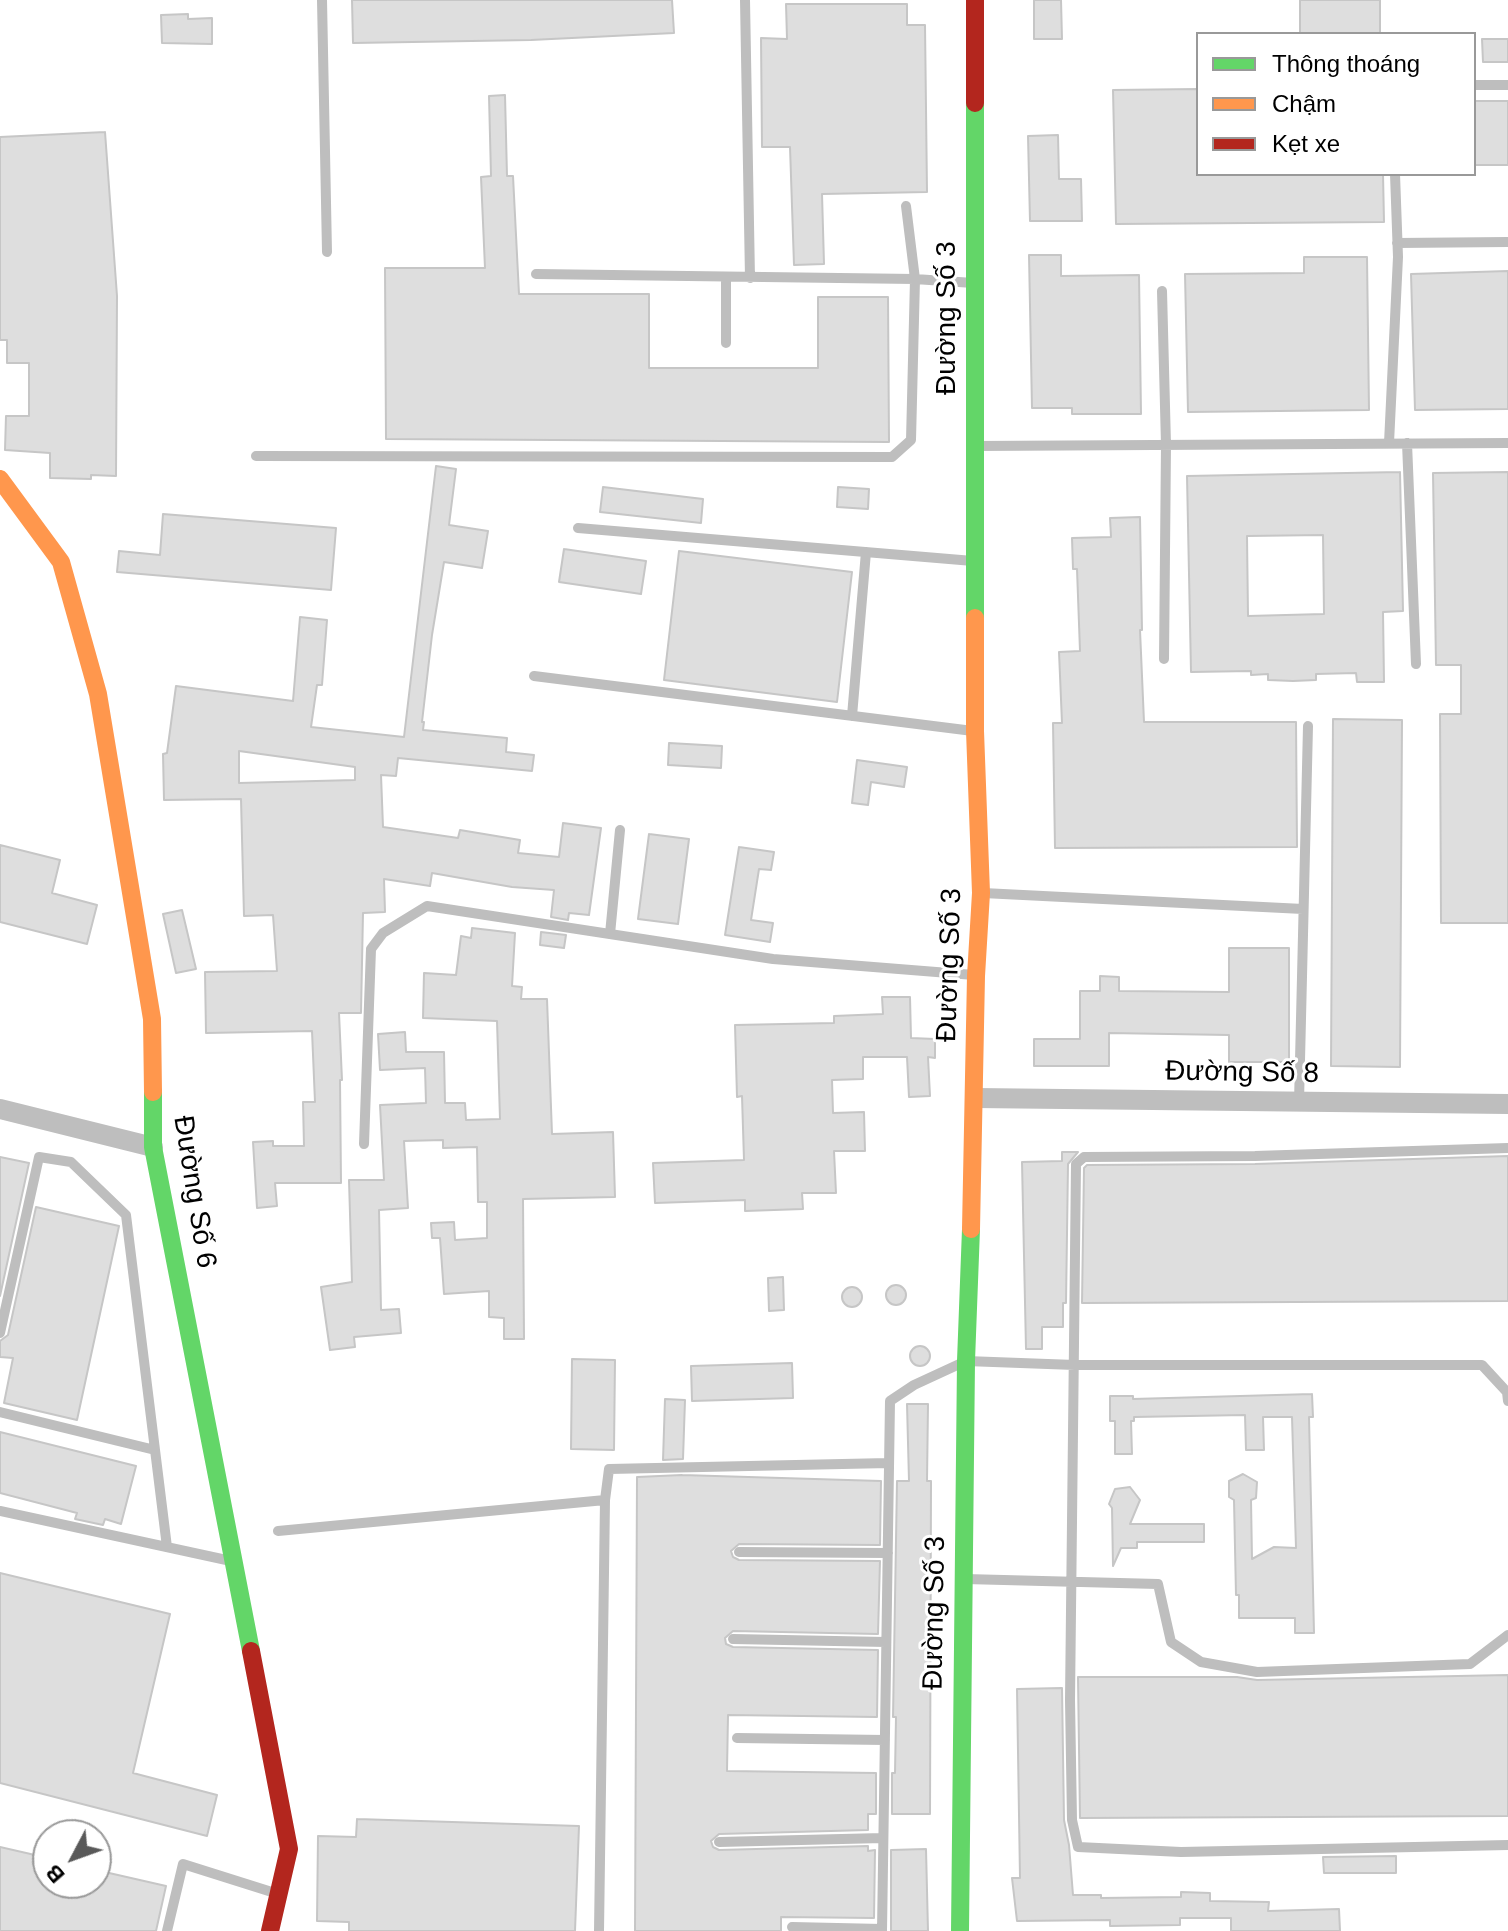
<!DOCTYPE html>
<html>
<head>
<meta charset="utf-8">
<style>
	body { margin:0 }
	#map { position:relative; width:1508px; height:1931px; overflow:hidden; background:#fff; font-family:Helvetica,sans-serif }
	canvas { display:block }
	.legend { position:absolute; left:1196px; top:32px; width:280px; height:144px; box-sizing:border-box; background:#fff; border:2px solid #999; margin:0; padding:10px 14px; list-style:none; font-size:24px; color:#000 }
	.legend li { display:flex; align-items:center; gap:16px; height:40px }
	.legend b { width:40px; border:2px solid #999 }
	.north { position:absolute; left:32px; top:1819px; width:80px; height:80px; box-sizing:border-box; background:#fff; border:2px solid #999; border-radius:50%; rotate:229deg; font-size:22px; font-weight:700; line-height:32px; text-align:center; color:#000 }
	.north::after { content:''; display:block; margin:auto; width:28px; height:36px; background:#595959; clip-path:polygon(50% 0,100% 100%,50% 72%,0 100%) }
</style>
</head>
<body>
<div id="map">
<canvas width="1508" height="1931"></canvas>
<ul class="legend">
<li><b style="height:10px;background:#63d668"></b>Thông thoáng</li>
<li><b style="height:10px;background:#ff974d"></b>Chậm</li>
<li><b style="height:10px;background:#b3261e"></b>Kẹt xe</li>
</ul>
<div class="north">B</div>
</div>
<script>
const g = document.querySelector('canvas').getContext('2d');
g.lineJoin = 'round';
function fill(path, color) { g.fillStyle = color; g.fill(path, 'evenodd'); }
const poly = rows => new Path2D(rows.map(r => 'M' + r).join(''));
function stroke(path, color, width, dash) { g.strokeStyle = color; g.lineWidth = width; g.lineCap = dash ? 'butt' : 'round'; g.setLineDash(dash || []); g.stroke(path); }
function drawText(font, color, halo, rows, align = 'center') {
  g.font = font + ' Helvetica,sans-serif'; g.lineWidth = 6; g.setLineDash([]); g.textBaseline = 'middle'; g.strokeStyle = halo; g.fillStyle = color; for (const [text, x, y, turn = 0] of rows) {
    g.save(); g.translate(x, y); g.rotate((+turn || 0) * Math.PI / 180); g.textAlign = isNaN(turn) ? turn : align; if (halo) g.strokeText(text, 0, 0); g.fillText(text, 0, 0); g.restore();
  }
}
const building = poly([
	[352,0,672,0,674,33,531,40,353,43,352,0],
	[1034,0,1061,0,1062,39,1034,39,1034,0],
	[1300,0,1380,0,1380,34,1300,34,1300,0],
	[786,4,907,4,907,25,925,25,927,192,822,194,824,264,794,265,790,147,762,147,761,38,787,39,786,4],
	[188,14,188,19,212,18,212,44,162,43,161,15,188,14],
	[1482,39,1508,39,1508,62,1483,62,1482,39],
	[1198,89,1198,174,1383,174,1384,222,1116,224,1113,90,1198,89],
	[505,95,507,176,513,176,519,294,649,294,649,368,818,368,818,297,888,297,889,442,386,439,385,268,485,268,481,177,491,176,489,96,505,95],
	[1474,101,1508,101,1508,165,1474,165,1474,101],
	[105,132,117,296,116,476,91,475,91,479,50,478,50,453,5,450,6,416,29,416,29,363,7,363,7,340,0,340,0,137,105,132],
	[1058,135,1059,179,1081,179,1082,221,1030,221,1028,136,1058,135],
	[1029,255,1061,255,1061,276,1139,275,1141,414,1072,414,1072,408,1032,408,1029,255],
	[1304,257,1367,257,1369,410,1188,412,1185,274,1304,273,1304,257],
	[1508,271,1508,409,1415,410,1411,274,1508,271],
	[436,466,456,469,449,525,488,531,482,568,444,562,432,635,422,722,424,722,423,730,507,738,506,752,534,755,532,771,398,758,396,776,381,775,383,827,458,838,460,830,520,840,518,853,559,857,563,823,601,828,589,915,569,913,568,920,551,917,554,890,512,887,432,873,430,886,384,879,385,912,363,913,361,1013,339,1013,342,1080,340,1080,341,1183,275,1183,277,1206,257,1208,253,1142,273,1141,273,1146,304,1146,303,1102,315,1102,312,1031,206,1033,205,972,277,971,273,915,244,916,241,799,164,800,163,754,167,753,176,686,293,701,300,617,327,620,322,685,317,685,311,727,404,737,436,466],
	[239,751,355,767,355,780,239,783,239,751],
	[1400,472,1403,611,1383,612,1384,682,1357,682,1356,673,1316,674,1316,680,1293,681,1268,680,1268,674,1251,675,1251,671,1191,672,1187,476,1400,472],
	[1323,535,1324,614,1248,616,1247,536,1323,535],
	[1508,472,1508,923,1441,923,1440,714,1461,714,1461,665,1436,665,1433,473,1508,472],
	[603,487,703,499,701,523,600,512,603,487],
	[838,487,869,489,868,509,837,507,838,487],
	[163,514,336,528,331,590,117,572,119,551,160,555,163,514],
	[1140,517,1142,630,1140,630,1144,722,1296,722,1297,847,1055,848,1053,723,1062,723,1059,652,1080,651,1077,569,1073,569,1072,538,1111,537,1110,518,1140,517],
	[564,549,646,561,641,594,559,582,564,549],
	[679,551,852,572,837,702,664,680,679,551],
	[1333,719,1402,720,1400,1067,1331,1066,1333,719],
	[669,743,722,746,721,768,668,765,669,743],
	[857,760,907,767,904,787,871,782,868,805,852,803,857,760],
	[649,834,689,839,678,924,638,919,649,834],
	[0,845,60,860,52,893,97,905,87,944,0,922,0,845],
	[739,847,774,852,771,870,759,869,751,920,773,923,770,942,725,935,739,847],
	[182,910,196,969,176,973,163,914,182,910],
	[472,928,515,933,512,986,522,987,521,999,547,999,552,1134,613,1132,615,1197,523,1199,524,1339,504,1339,504,1318,489,1317,489,1291,444,1294,440,1238,432,1238,431,1223,454,1222,455,1240,487,1238,487,1202,478,1202,477,1147,443,1148,443,1140,404,1141,408,1208,379,1210,381,1310,399,1309,401,1333,354,1337,355,1347,330,1350,321,1287,352,1282,349,1180,384,1180,380,1105,426,1103,425,1068,380,1070,378,1034,405,1032,406,1052,444,1052,445,1103,465,1103,466,1120,500,1119,497,1021,423,1018,424,973,456,975,461,936,471,938,472,928],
	[541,932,566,935,564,948,540,945,541,932],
	[1229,948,1289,948,1289,1062,1229,1062,1229,1035,1109,1033,1109,1066,1034,1066,1034,1039,1080,1039,1080,991,1100,991,1100,976,1119,977,1119,991,1229,992,1229,948],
	[882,997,910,997,911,1038,935,1039,935,1058,928,1057,930,1096,909,1097,907,1057,863,1057,863,1079,832,1080,833,1113,864,1112,865,1151,834,1151,836,1193,802,1193,803,1209,745,1211,745,1200,655,1203,653,1163,744,1160,742,1096,737,1097,735,1025,834,1023,834,1016,883,1014,882,997],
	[1062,1152,1078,1152,1068,1164,1066,1303,1063,1303,1063,1327,1042,1327,1042,1349,1026,1349,1022,1162,1062,1161,1062,1152],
	[1508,1156,1508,1301,1082,1303,1084,1168,1087,1165,1255,1164,1508,1156],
	[0,1157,29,1163,0,1296,0,1157],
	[36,1207,119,1226,77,1420,4,1403,13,1358,0,1357,0,1341,8,1335,36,1207],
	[783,1277,784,1310,769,1311,768,1278,783,1277],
	'886 1295a10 10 0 1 1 20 0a10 10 0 1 1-20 0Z',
	'842 1297a10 10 0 1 1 20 0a10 10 0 1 1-20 0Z',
	'910 1356a10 10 0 1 1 20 0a10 10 0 1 1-20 0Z',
	[572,1359,615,1360,614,1450,571,1449,572,1359],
	[792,1363,793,1398,692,1401,691,1366,792,1363],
	[1312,1394,1313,1417,1309,1417,1314,1633,1295,1633,1295,1618,1239,1618,1239,1595,1236,1595,1234,1500,1229,1497,1229,1481,1243,1474,1257,1482,1256,1498,1251,1500,1252,1559,1274,1547,1296,1548,1292,1417,1263,1417,1264,1450,1246,1450,1245,1415,1134,1417,1134,1421,1131,1421,1132,1454,1115,1454,1115,1421,1110,1421,1110,1396,1133,1396,1133,1399,1312,1394],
	[665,1399,685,1400,683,1459,663,1460,665,1399],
	[907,1404,928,1404,927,1481,931,1481,930,1814,892,1814,892,1773,895,1773,896,1717,893,1717,897,1481,909,1481,907,1404],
	[0,1432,136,1466,121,1524,105,1519,103,1525,75,1519,77,1513,0,1493,0,1432],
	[682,1475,881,1481,880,1545,739,1544,731,1551,733,1557,739,1560,880,1561,878,1634,733,1631,725,1638,726,1644,733,1647,878,1650,877,1717,728,1715,727,1771,876,1773,876,1814,868,1814,868,1830,719,1834,711,1841,713,1847,719,1850,868,1846,868,1851,875,1850,874,1918,781,1917,781,1931,635,1931,637,1477,682,1475],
	[1130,1487,1140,1500,1130,1524,1204,1524,1204,1542,1137,1542,1137,1548,1121,1548,1113,1566,1112,1508,1109,1504,1115,1489,1130,1487],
	[0,1573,170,1614,133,1773,217,1795,207,1836,0,1783,0,1573],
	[1508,1675,1508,1816,1080,1818,1078,1677,1237,1677,1257,1680,1508,1675],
	[1062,1688,1064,1820,1069,1845,1073,1895,1101,1895,1101,1898,1181,1897,1181,1892,1210,1893,1210,1901,1269,1902,1268,1911,1339,1909,1340,1931,1231,1931,1231,1918,1180,1918,1180,1925,1110,1926,1110,1920,1017,1921,1012,1878,1020,1878,1017,1689,1062,1688],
	[357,1819,579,1826,575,1931,349,1931,349,1922,317,1921,318,1836,356,1837,357,1819],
	[0,1847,48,1858,48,1883,96,1883,96,1870,166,1886,156,1931,0,1931,0,1847],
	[926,1849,928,1931,891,1931,891,1850,926,1849],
	[1396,1856,1396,1873,1324,1873,1323,1857,1396,1856]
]);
fill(building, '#dedede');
stroke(building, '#c6c6c6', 2);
stroke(poly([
	[322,0,327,252],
	[745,0,750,278],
	[1474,85,1508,85],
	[1397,243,1508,242],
	[536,274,915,279,973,283],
	[726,277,726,343],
	[1162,291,1166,445,1164,659],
	[1389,443,1398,257,1395,174],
	[1407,443,1416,664],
	[977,446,1508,443],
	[256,456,892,457,911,440,915,279,906,206],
	[578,528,973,561],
	[534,676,973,731],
	[852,716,866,552],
	[983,893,1303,909],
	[610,934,620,830],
	[1299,1102,1308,726],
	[364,1144,371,949,383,933,427,906,773,959,974,975],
	[1508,1148,1255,1156,1084,1157,1076,1164,1070,1700,1072,1820,1078,1847,1181,1852,1508,1845],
	[0,1333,39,1157,71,1162,126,1215,167,1547],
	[0,1412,155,1450],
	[0,1511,231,1561],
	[278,1531,605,1500],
	[739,1552,888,1553],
	[965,1579,1158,1584,1171,1642,1201,1662,1257,1672,1470,1664,1508,1635],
	[733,1639,886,1642],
	[737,1738,885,1740],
	[719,1842,883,1838],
	[792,1927,882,1929],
	[167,1931,183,1864,275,1893],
	[599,1931,605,1500,609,1469,889,1463],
	[882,1931,890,1401,914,1385,966,1361,1075,1365,1482,1365,1507,1392,1508,1401]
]), '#bebebe', 10);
stroke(poly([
	[975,1098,1508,1104],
	[0,1109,153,1147]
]), '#bebebe', 20);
stroke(poly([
	[975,103,975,618],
	[153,1092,153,1147,251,1651],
	[960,1931,966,1361,971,1229]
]), '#63d668', 18);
stroke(poly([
	[0,479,61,562,98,694,152,1019,153,1092],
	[971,1229,976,976,981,893,975,731,975,618]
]), '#ff974d', 18);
stroke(poly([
	[975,0,975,103],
	[251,1651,289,1849,270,1931]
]), '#b3261e', 18);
drawText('28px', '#000', '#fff', [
	["Đường Số 3",947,318,-90],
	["Đường Số 3",950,965,-88],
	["Đường Số 8",1242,1073,1],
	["Đường Số 6",194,1192,81],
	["Đường Số 3",935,1613,-89]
]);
</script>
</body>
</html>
